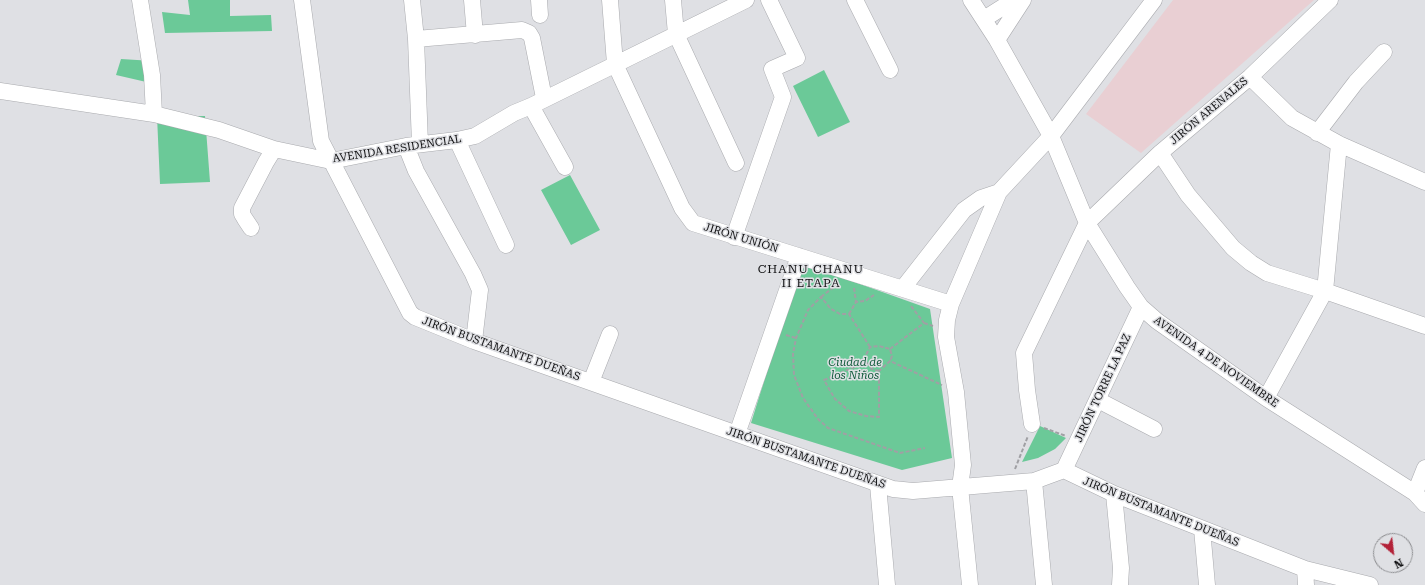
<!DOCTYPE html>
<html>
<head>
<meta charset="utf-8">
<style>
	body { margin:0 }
	#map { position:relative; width:1425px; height:585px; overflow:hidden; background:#dfe0e4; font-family:"Roboto Serif",serif }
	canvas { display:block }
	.north { position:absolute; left:1373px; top:533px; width:40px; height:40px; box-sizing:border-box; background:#dfe0e4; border:1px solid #8c8d90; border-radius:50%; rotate:152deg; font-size:11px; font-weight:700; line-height:16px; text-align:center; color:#101012 }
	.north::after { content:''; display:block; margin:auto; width:14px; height:18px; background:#b32138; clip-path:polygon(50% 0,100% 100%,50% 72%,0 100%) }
</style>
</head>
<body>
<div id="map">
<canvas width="1425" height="585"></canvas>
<div class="north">N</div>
</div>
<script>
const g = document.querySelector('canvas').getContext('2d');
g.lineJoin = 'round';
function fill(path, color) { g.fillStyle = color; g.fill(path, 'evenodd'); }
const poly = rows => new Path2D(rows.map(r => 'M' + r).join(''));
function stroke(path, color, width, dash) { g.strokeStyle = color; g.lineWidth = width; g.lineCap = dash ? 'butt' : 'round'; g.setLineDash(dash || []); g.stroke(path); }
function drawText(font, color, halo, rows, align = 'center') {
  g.font = font + ' "Roboto Serif",serif'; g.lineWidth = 3; g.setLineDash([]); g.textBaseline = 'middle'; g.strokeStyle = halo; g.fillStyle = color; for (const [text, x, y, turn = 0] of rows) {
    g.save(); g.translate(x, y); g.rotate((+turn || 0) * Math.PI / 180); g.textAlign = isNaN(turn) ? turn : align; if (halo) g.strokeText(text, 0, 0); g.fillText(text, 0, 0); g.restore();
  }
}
fill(poly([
	[1173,0,1314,0,1141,153,1086,114]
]), '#e9cfd3');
fill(poly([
	[188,0,230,0,230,16,271,15,272,31,165,33,162,12,190,15],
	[121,59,153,61,155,84,116,75],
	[824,70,850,122,818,137,793,86],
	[157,116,205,116,210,182,160,184],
	[570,175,600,230,571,245,541,190],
	[801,263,930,309,952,458,902,470,751,423],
	[1040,426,1066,438,1055,449,1038,458,1022,462]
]), '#6bc998');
const minor = poly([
	[140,0,152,75,154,114],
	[302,0,321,141,410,313,415,317,474,341,893,489,913,491,1034,481,1064,470,1114,494,1305,569,1370,585],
	[412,0,416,39,420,144],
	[472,0,475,35],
	[539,0,540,15],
	[610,0,615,64,682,208,693,223,951,304],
	[673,0,676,34,736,163],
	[855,0,890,70],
	[971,0,997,40,1051,136,1087,223,1127,287,1141,307,1157,321,1266,398,1415,493,1425,504],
	[984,19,1014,0],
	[416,39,522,30,529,33,532,38,544,98],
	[997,40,1023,0],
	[1250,77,1292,118,1339,144,1425,182],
	[0,91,154,114,219,130,274,149,331,161,406,146,457,140,475,136,514,113,531,106,746,0],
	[531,106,565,167],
	[1317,133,1356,82,1384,52],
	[457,140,506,245],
	[406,146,416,171,473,274,480,290,474,341],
	[1160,153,1188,195,1233,248,1251,263,1267,273,1325,291,1425,326],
	[251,228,245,219,242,214,242,208,266,162,274,149],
	[734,237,783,97,772,69,797,58,769,0],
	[903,288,964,210,981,198,999,192],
	[591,382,610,334],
	[1266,398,1325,291,1339,144],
	[1098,400,1154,429],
	[1032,424,1027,390,1024,353,1087,223,1160,153,1250,77,1330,0],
	[737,434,799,256],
	[1064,470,1141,307],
	[1034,481,1044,585],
	[878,485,887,585],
	[1415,493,1425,468],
	[1114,494,1121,568,1120,585],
	[1202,529,1207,585],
	[1305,569,1306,585],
	[970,585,960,487,963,465,956,392,946,337,947,320,951,304,999,192,1051,136,1154,0]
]);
stroke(minor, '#a9aaae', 17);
stroke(poly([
	[854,288,856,302],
	[821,297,839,283],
	[849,314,856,302,865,301,874,295],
	[924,323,933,326],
	[786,335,796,338],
	[870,347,849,314,840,314,831,309,821,297,808,310,796,338,793,354,794,375,803,398,818,419,828,428,900,453,925,448],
	[890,349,924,323,911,306],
	[866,362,824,380,835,399,849,411,866,416,879,417,879,371,890,361,942,385],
	[879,371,872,369,866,362,866,355,870,347,879,346,890,349,892,356,890,361],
	[1044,428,1066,436],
	[1015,469,1028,436]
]), '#a0a0a4', 2, [4, 2]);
stroke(minor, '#fff', 16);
drawText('11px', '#101012', '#dfe0e4', [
	["JIRÓN ARENALES",1209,111,-40],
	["AVENIDA RESIDENCIAL",397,149,-9],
	["JIRÓN UNIÓN",741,238,17],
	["JIRÓN BUSTAMANTE DUEÑAS",501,349,20],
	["AVENIDA 4 DE NOVIEMBRE",1216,362,35],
	["JIRÓN TORRE LA PAZ",1103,388,-65],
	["JIRÓN BUSTAMANTE DUEÑAS",806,458,19],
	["JIRÓN BUSTAMANTE DUEÑAS",1161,512,22]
]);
drawText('italic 11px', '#0f5a3a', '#dfe0e4', [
	["Ciudad de",855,363],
	["los Niños",855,376]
]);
g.letterSpacing = '1px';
drawText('12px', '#101012', '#dfe0e4', [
	["CHANU CHANU",811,269],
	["II ETAPA",811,283]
]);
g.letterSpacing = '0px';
</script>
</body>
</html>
